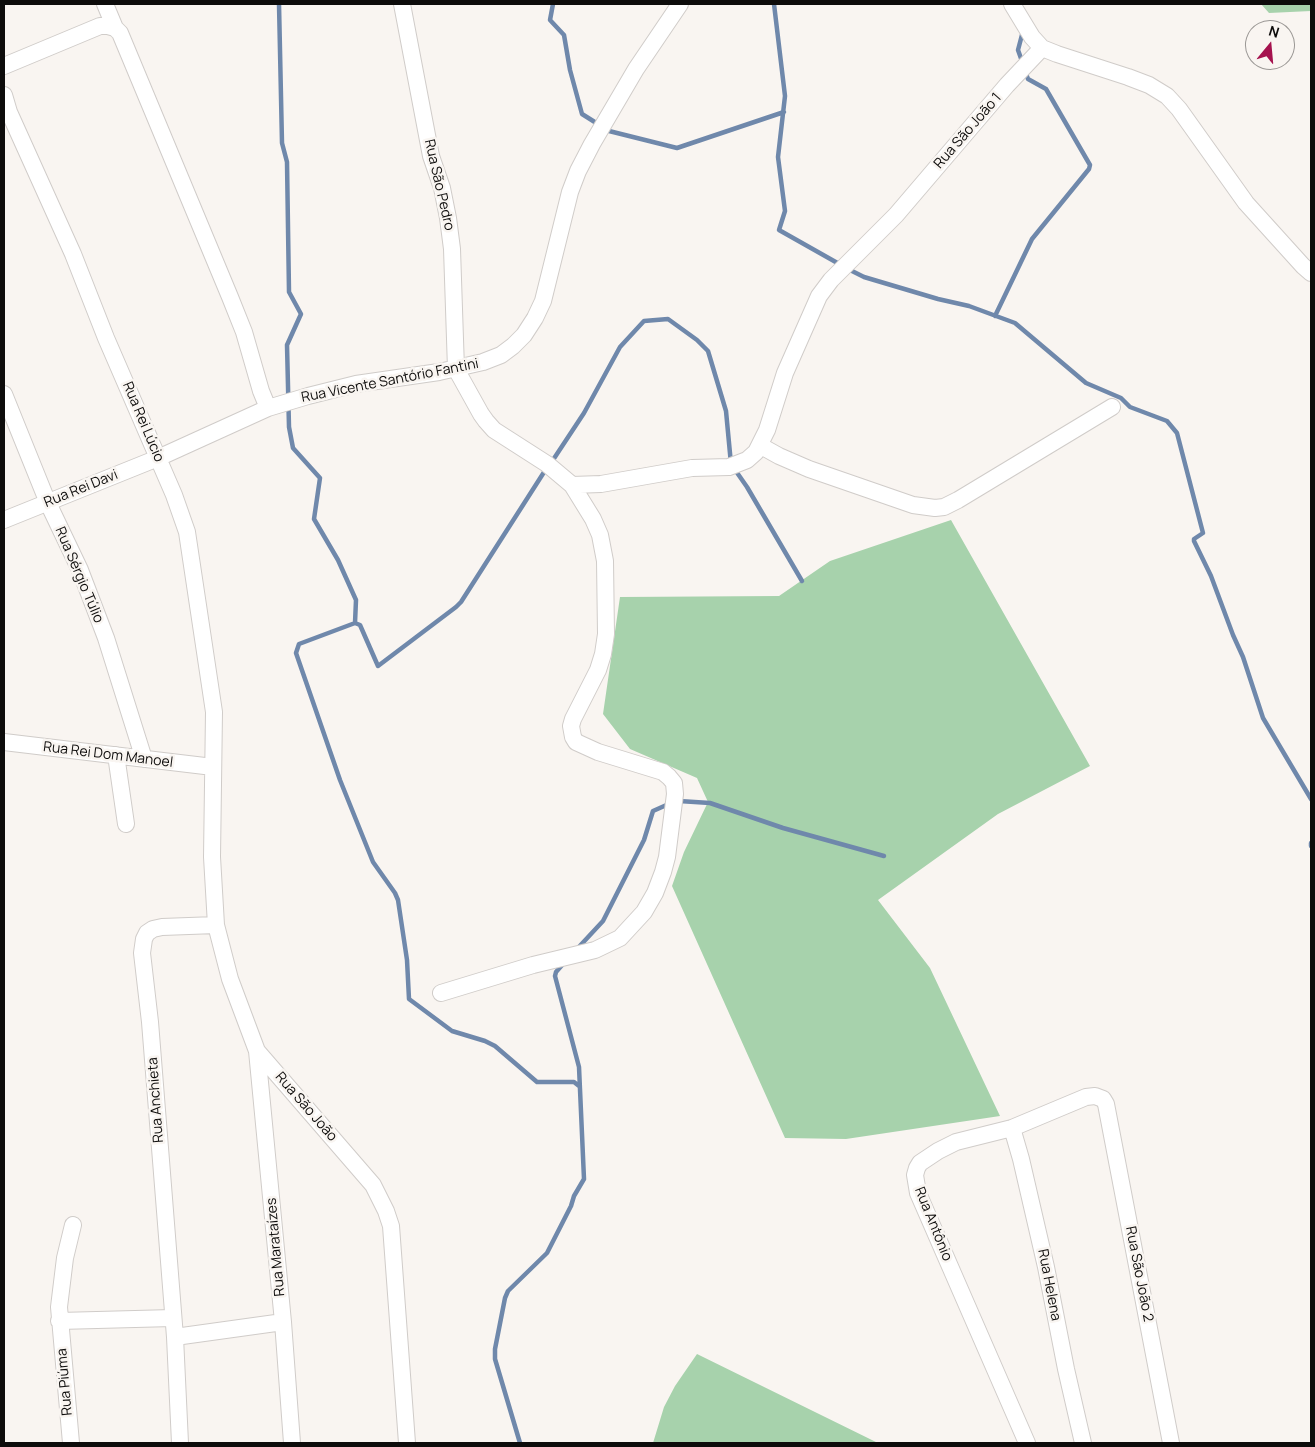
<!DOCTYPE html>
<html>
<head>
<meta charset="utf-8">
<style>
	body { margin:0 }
	#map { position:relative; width:1315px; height:1447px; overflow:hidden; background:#f9f5f1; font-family:Manrope,sans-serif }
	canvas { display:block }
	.frame { position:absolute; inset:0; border:5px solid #0d0c0b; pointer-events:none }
	.north { position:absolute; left:1245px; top:20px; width:50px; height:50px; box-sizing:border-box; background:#f9f5f1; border:1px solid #9b9895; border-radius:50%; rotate:17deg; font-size:14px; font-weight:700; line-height:20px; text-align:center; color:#0d0c0b }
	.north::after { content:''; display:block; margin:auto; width:18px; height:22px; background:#a5124e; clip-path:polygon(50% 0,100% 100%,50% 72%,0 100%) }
</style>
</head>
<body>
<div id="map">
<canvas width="1315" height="1447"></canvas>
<div class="frame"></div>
<div class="north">N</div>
</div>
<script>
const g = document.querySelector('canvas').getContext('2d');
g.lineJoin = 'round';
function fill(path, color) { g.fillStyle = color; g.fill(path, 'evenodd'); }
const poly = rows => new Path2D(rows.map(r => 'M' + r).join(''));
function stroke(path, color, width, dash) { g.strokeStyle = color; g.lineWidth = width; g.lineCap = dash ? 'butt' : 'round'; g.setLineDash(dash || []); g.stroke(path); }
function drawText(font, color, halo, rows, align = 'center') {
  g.font = font + ' Manrope,sans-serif'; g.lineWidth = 5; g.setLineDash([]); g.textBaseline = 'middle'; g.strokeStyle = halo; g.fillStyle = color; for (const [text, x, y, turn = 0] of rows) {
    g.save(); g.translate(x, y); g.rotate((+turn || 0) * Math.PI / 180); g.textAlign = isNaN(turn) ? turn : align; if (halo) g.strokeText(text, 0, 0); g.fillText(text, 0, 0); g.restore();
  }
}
fill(poly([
	[1261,4,1311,4,1311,11,1269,13],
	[951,520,1090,766,998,814,878,900,930,968,1000,1116,846,1139,785,1138,672,886,684,852,708,802,697,778,630,749,603,714,620,597,779,596,830,561],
	[697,1354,878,1443,653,1443,664,1407,675,1386]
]), '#a7d2ac');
stroke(poly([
	[279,4,282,143,287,162,289,292,301,314,287,345,289,427,293,448,320,478,314,519,338,560,356,600,355,623],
	[553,4,550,20,564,35,570,70,582,114,609,131,677,148,784,112],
	[774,4,785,96,778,157,785,211,779,230,841,265],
	[1023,64,1018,50,1023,31],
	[848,269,864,277,938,299,969,306,1015,323,1086,383,1121,398,1130,407,1167,421,1177,433,1203,533,1194,539,1194,541,1211,576,1233,635,1243,657,1263,718,1311,799],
	[995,316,1032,239,1089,169,1090,165,1046,89,1028,79,1025,71],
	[551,463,584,413,620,347,644,321,668,319,697,340,708,351,726,411,731,464,747,487,802,581],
	[355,623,360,625,378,666,456,607,461,602,546,469],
	[355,623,299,644,296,653,340,780,373,862,395,893,398,900,407,960,409,999,452,1031,485,1041,495,1046,537,1082,574,1082,579,1086],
	[679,801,710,803,783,828,884,856],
	[1311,843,1311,846],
	[577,949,603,921,644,840,653,811,671,803],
	[520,1443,495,1359,495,1349,505,1298,508,1291,547,1253,571,1206,574,1196,584,1179,579,1067,555,976,556,972,563,964]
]), '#6f88ab', 4.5);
const minor = poly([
	[105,4,115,28],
	[402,4,431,156,442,188,448,218,452,249,456,369,481,414,486,421,494,430,547,464,572,485,593,519,600,535,605,561,606,634,603,654,598,670,573,719,571,726,573,737,576,742,598,752,663,772,669,777,674,783,675,794,667,857,663,872,655,893,644,912,620,938,595,950,533,965,441,993],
	[1012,4,1032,37,1042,48,1057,54,1128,77,1149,85,1167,96,1179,109,1246,203,1303,266,1311,273],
	[4,66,100,26,108,26,115,28,120,33,230,297,244,332,261,391,268,408],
	[4,95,9,112,73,254,106,338,174,495,187,532,214,712,212,857,216,925,230,979,257,1051,373,1185,386,1211,391,1226,407,1443],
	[4,394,48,503,80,570,106,638,144,759],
	[761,446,779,456,809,469,913,505,935,508,944,507,958,500,1112,407],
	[572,485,601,484,692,468,729,467,747,460,756,452,767,430,785,373,819,296,831,280,896,215,1007,85,1042,48],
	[4,520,158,458,268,408,308,396,356,384,439,372,483,362,501,355,513,346,524,335,535,318,543,301,570,192,578,171,592,144,636,69,680,4],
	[4,742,213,767],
	[116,755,126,824],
	[257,1051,283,1322,292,1443],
	[1012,1128,1021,1159,1046,1267,1066,1369,1083,1443],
	[59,1321,173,1318],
	[175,1337,283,1322],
	[71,1443,59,1307,65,1258,73,1225],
	[180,1443,175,1337,150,1022,142,953,144,939,147,933,153,929,162,927,216,925],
	[1027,1443,918,1193,915,1175,917,1168,920,1163,938,1151,956,1142,1012,1128,1086,1097,1095,1096,1103,1099,1106,1104,1171,1443]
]);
stroke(minor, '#d0ccc9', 18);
stroke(minor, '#fff', 16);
drawText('14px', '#0d0c0b', '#f9f5f1', [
	["Rua São João 1",968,131,-49],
	["Rua São Pedro",439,185,77],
	["Rua Vicente Santório Fantini",390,381,-11],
	["Rua Rei Lúcio",143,422,67],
	["Rua Rei Davi",81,489,-22],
	["Rua Sérgio Túlio",79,575,67],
	["Rua Rei Dom Manoel",108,755,7],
	["Rua Anchieta",156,1100,-94],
	["Rua São João",306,1107,49],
	["Rua Antônio",933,1224,68],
	["Rua Marataízes",276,1247,-95],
	["Rua São João 2",1139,1274,79],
	["Rua Helena",1049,1285,79],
	["Rua Piúma",65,1382,-95]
]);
</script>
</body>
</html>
